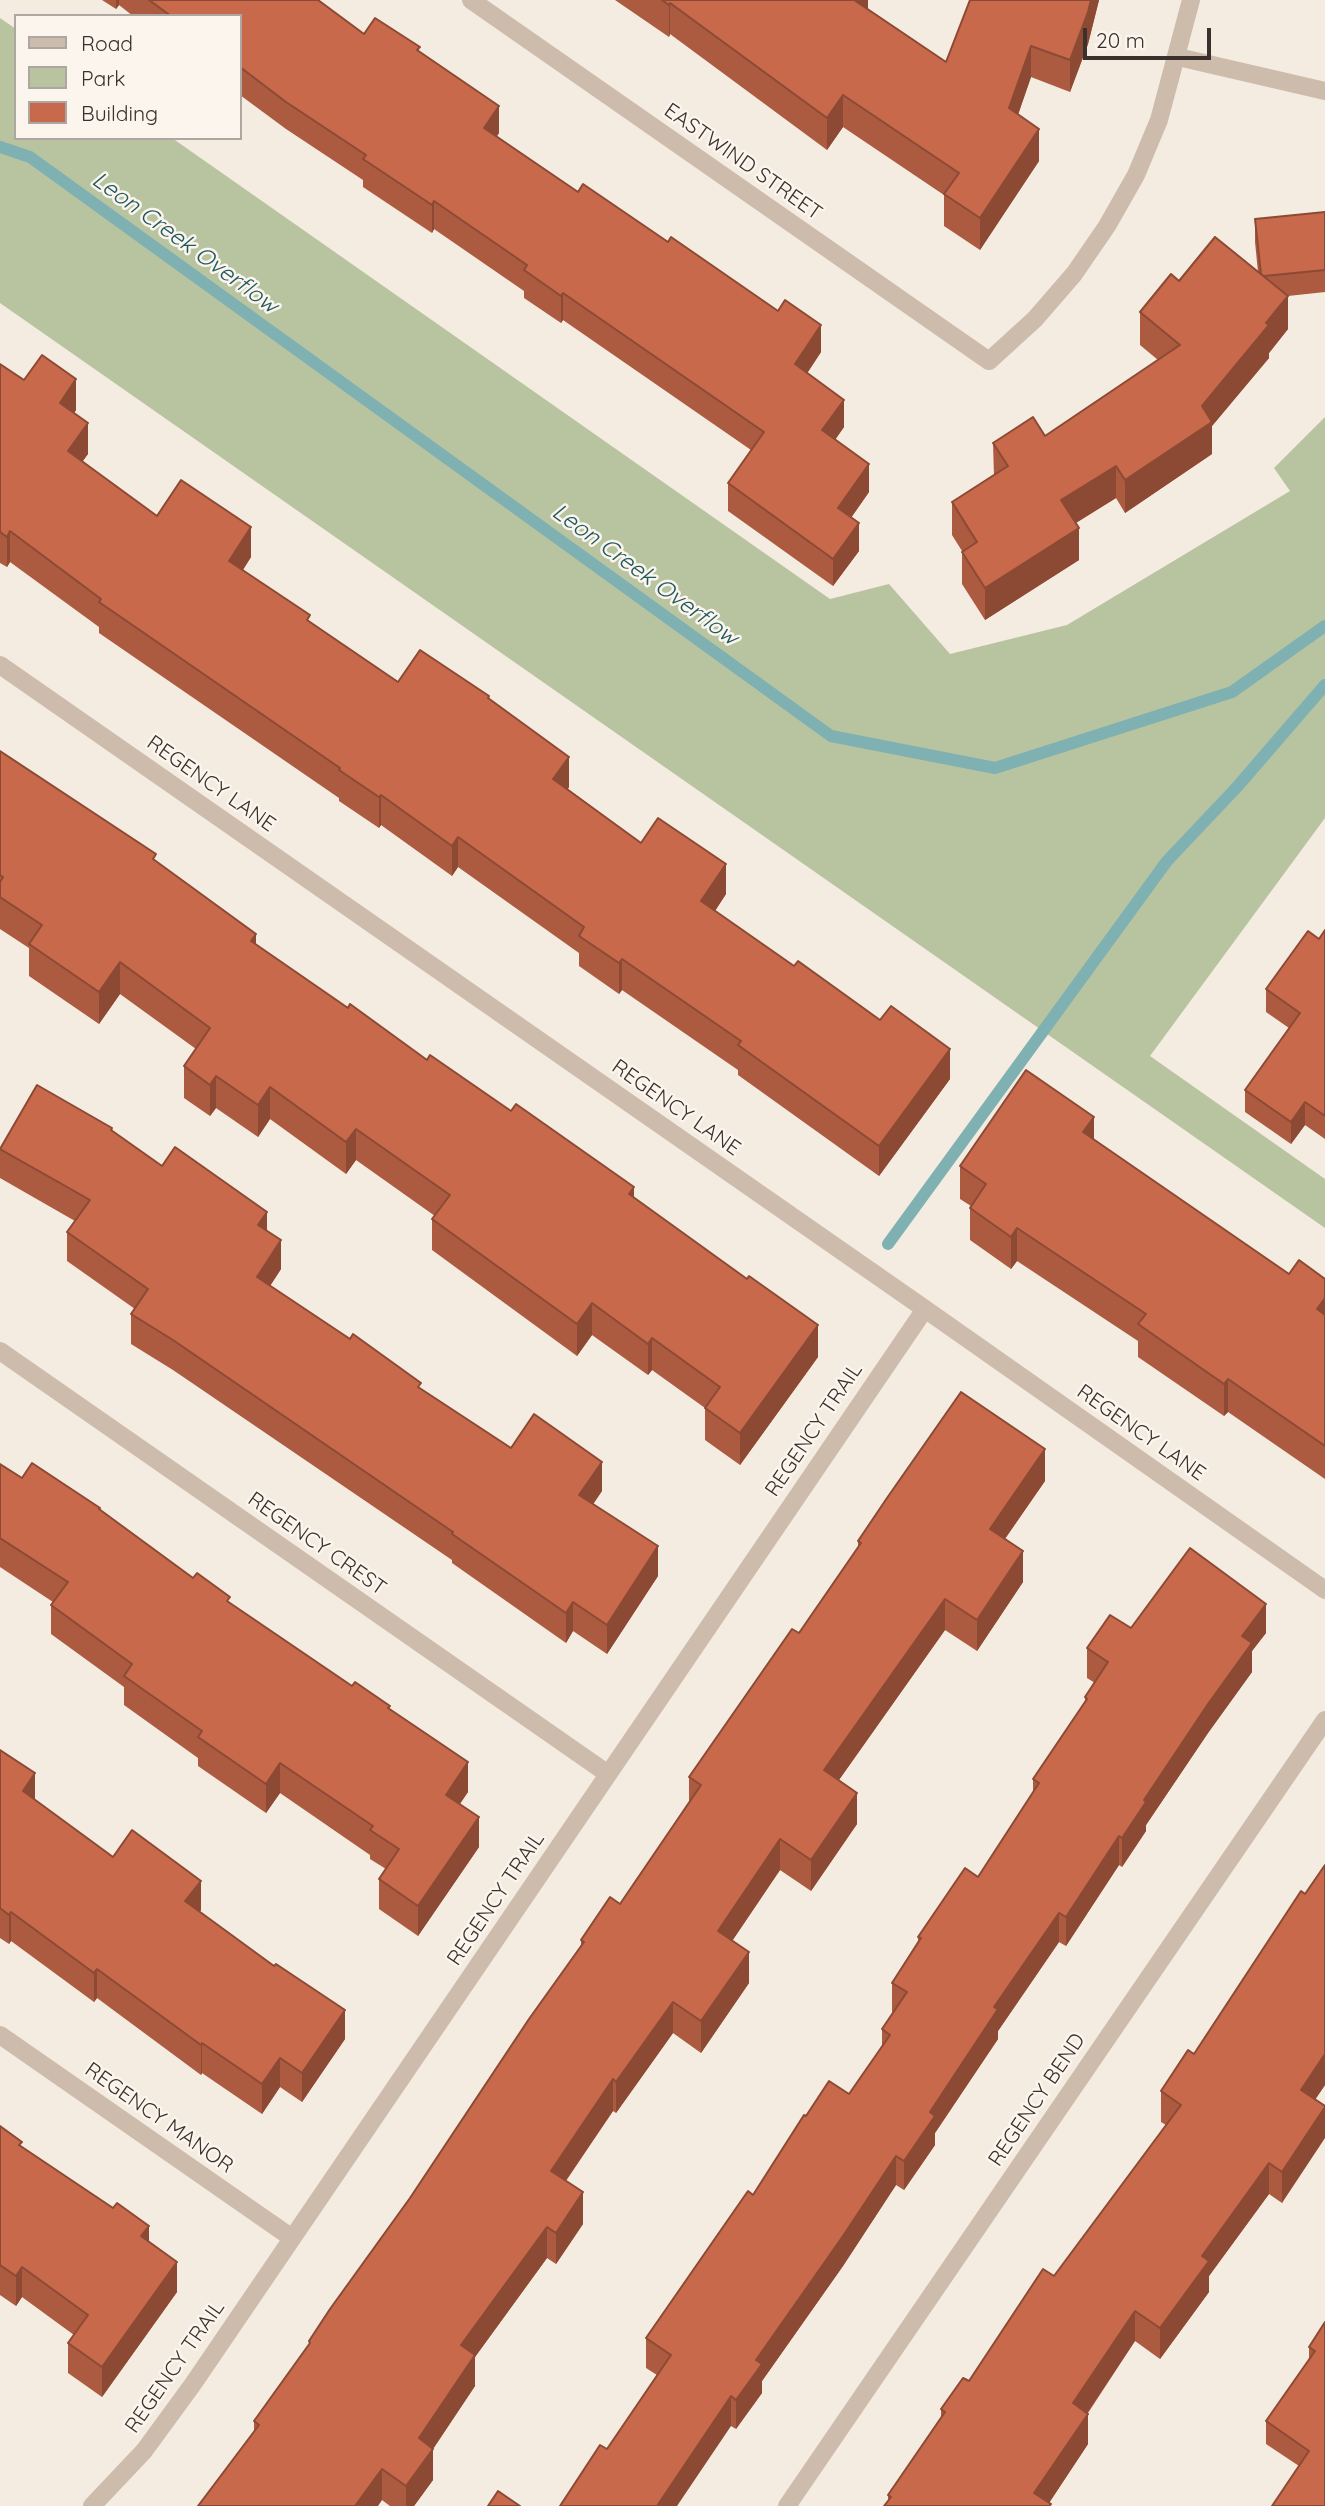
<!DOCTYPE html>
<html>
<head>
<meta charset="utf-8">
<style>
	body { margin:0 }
	#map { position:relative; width:1325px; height:2506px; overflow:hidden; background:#f4ebe1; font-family:Quicksand,sans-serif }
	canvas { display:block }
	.legend { position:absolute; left:14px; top:14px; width:228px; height:126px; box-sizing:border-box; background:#fbf5ee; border:2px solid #aea6a0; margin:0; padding:9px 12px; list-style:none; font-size:21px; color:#3b302b }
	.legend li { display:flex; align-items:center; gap:14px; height:35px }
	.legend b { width:35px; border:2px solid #aea6a0 }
	.scale { position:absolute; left:1083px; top:28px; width:128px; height:32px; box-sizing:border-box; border:4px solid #3b302b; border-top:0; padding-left:9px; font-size:21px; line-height:24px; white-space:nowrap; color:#3b302b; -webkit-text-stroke:5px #fbf5ee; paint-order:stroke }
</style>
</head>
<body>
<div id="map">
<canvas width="1325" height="2506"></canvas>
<ul class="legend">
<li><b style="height:9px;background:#cdbbac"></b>Road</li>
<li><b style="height:19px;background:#b8c4a0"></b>Park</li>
<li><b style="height:19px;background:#c8694b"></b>Building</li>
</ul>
<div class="scale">20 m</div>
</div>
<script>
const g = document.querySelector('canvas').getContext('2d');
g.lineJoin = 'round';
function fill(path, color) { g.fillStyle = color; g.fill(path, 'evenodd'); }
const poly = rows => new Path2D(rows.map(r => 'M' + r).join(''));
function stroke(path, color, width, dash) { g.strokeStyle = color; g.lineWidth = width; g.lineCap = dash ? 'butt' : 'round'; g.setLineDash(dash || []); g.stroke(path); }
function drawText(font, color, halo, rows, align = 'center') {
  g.font = font + ' Quicksand,sans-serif'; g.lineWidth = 5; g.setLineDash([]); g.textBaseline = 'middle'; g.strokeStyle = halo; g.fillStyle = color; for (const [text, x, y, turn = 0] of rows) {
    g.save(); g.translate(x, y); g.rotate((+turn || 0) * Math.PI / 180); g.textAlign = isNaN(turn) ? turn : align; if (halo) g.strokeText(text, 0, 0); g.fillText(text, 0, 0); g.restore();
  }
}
fill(poly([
	[0,18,16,29,16,138,172,138,830,599,889,584,950,654,1067,625,1290,491,1274,468,1325,417,1325,818,1150,1056,1325,1179,1325,1228,0,303]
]), '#b8c4a0');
stroke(poly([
	[0,147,30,157,831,736,995,768,1232,692,1325,626],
	[888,1244,1167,861,1237,787,1325,685]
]), '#7fb0b2', 12);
stroke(poly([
	[471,0,989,361,1035,319,1074,274,1107,226,1136,175,1159,120,1191,0],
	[1178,57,1325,91],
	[0,665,925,1309,1325,1590],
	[0,1351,608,1774],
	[0,2035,292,2238],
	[92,2506,144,2451,193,2384,925,1309],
	[787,2506,1325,1720]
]), '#cdbbac', 18);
fill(poly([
	[102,0,318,0,364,34,420,52,499,133,497,136,578,192,821,352,807,373,844,427,835,440,869,492,851,518,859,551,833,586,728,511,728,483,751,450,563,320,561,323,524,298,524,291,434,229,432,233,363,187,363,180,286,129,240,95,240,16,133,16,119,5,116,9],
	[615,0,868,0,868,10,946,62,970,0,1099,0,1088,44,1070,92,1031,77,1018,115,1039,161,980,250,944,226,944,195,843,127,827,150,670,34,669,37],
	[1325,212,1325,292,1288,296,1288,329,1269,353,1269,358,1212,426,1212,454,1125,513,1116,498,1076,523,1079,560,985,620,962,584,962,551,952,535,952,502,994,476,993,443,1045,436,1158,360,1140,345,1140,312,1179,281,1258,272,1255,242,1255,219],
	[0,364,24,380,76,410,74,413,88,454,82,461,157,516,251,557,243,570,310,622,398,682,489,699,569,787,568,789,641,843,726,894,715,911,950,1079,879,1176,738,1075,738,1070,622,990,619,994,579,966,579,953,458,867,452,876,381,825,379,828,339,801,339,798,99,633,99,627,10,562,7,567,0,563],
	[0,751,156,861,256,945,348,1008,634,1198,818,1357,740,1465,705,1440,705,1408,652,1370,648,1375,592,1335,577,1356,432,1250,432,1219,435,1216,356,1160,346,1174,270,1119,258,1137,216,1108,210,1116,184,1098,184,1066,196,1049,120,994,99,1024,29,976,29,948,0,929],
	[1325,930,1325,1139,1305,1125,1291,1144,1245,1112,1245,1090,1289,1028,1266,1012,1266,989,1319,939],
	[112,1131,162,1166,267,1230,281,1269,270,1286,421,1389,511,1448,602,1491,593,1504,658,1576,607,1654,573,1631,566,1643,452,1563,452,1560,173,1370,131,1344,131,1314,135,1309,67,1261,67,1232,75,1221,0,1178,0,1149],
	[1094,1140,1289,1274,1325,1279,1325,1479,1228,1412,1224,1416,1138,1357,1138,1341,1017,1261,1011,1269,970,1240,970,1208,971,1206,960,1199,960,1166],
	[0,1464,22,1478,100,1510,230,1604,352,1686,390,1710,468,1792,459,1804,479,1847,418,1936,379,1909,379,1879,386,1869,370,1859,370,1855,280,1793,266,1813,198,1766,198,1758,124,1705,124,1687,51,1634,51,1605,53,1602,0,1567],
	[1045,1481,1005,1539,1023,1582,977,1651,945,1630,839,1780,857,1824,811,1891,780,1870,732,1941,749,1983,701,2053,673,2033,616,2113,613,2111,566,2181,583,2224,556,2264,547,2258,475,2357,475,2386,433,2449,433,2480,414,2506,390,2506,382,2500,254,2433,254,2421,309,2345,309,2341,410,2198,581,1946,581,1940,620,1904,689,1802,689,1777,799,1633,858,1547,858,1541],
	[1131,1628,1266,1633,1252,1651,1252,1672,1208,1733,1146,1825,1146,1831,1122,1867,1119,1865,1066,1946,1059,1942,998,2031,998,2039,935,2133,935,2145,904,2190,896,2185,843,2266,762,2381,762,2393,736,2429,731,2426,607,2449,657,2375,646,2368,646,2338,753,2195,806,2116,849,2094,882,2047,882,2029,893,2013,892,2012,892,1983,918,1941,918,1937,978,1877,1033,1793,1033,1779,1085,1702,1085,1697,1095,1683,1087,1678,1087,1648],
	[0,1750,35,1800,113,1857,201,1910,199,1912,345,2039,302,2102,280,2087,262,2114,202,2073,201,2075,97,1998,94,2002,11,1941,9,1944,0,1938],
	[1325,1865,1325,2085,1315,2099,1282,2203,1269,2194,1209,2276,1209,2292,1160,2359,1135,2341,1088,2413,1088,2444,1049,2503,1051,2506,888,2500,888,2495,941,2418,941,2409,969,2381,1054,2276,1166,2125,1161,2122,1161,2091,1194,2054],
	[0,2126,22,2147,149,2241,177,2292,102,2397,68,2373,68,2343,74,2335,22,2297,16,2306,0,2295],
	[1325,2322,1325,2506,1299,2466,1266,2444,1266,2421,1309,2360,1309,2347]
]), '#ac5a40');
fill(poly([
	[116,0,119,0,119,5,116,9],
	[853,0,868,0,868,10],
	[1091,0,1099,0,1088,44,1070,92,1070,60],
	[670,3,670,34,669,37,669,5],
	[1031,46,1031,77,1009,140,1009,108],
	[843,95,843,127,827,150,827,118],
	[499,106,499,133,484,155,484,128],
	[1039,129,1039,161,980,250,980,218],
	[434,201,434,229,432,233,432,205],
	[563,293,563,320,561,323,561,296],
	[1288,296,1288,329,1269,353,1269,358,1212,426,1212,454,1125,513,1125,480,1202,406],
	[821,325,821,352,795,392,795,364],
	[76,379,76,410,60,434,60,403],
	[844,400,844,427,822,458,822,430],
	[88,423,88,454,68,482,68,451],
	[869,464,869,492,838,536,838,508],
	[1116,466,1116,498,1061,532,1061,500],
	[859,523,859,551,833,586,833,559],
	[251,527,251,557,229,591,229,561],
	[1079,528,1079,560,985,620,985,588],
	[10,531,10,562,7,567,7,537],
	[569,757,569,787,553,809,553,779],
	[381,795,381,825,379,828,379,797],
	[458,837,458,867,452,876,452,846],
	[726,864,726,894,701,932,701,901],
	[256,934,256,966,251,941],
	[622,959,622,990,619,994,619,963],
	[120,962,120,994,99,1024,99,992],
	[950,1049,950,1079,879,1176,879,1146],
	[216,1076,216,1108,210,1116,210,1085],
	[270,1087,270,1119,258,1137,258,1105],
	[1305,1102,1305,1125,1291,1144,1291,1122],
	[1094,1117,1094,1149,1083,1132],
	[356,1129,356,1160,346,1174,346,1142],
	[634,1187,634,1218,629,1194],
	[267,1212,267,1241,258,1225],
	[1017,1228,1017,1261,1011,1269,1011,1237],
	[281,1240,281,1269,257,1306,257,1277],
	[1325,1298,1325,1331,1317,1309],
	[592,1303,592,1335,577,1356,577,1324],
	[818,1325,818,1357,740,1465,740,1433],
	[652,1338,652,1370,648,1375,648,1344],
	[1228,1379,1228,1412,1224,1416,1224,1384],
	[1045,1449,1045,1481,990,1560,990,1529],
	[602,1462,602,1491,579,1525,579,1495],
	[658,1546,658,1576,607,1654,607,1625],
	[1023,1551,1023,1582,977,1651,977,1620],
	[945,1599,945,1630,824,1801,824,1770],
	[573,1602,573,1631,566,1643,566,1613],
	[1266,1604,1266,1633,1252,1651,1252,1672,1208,1733,1146,1825,1146,1831,1122,1867,1122,1838,1242,1636],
	[468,1762,468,1792,446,1825,446,1795],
	[280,1763,280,1793,266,1813,266,1784],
	[35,1773,35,1803,23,1791],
	[857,1793,857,1824,811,1891,811,1860],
	[479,1817,479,1847,418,1936,418,1906],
	[1119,1836,1119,1865,1066,1946,1066,1917],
	[780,1839,780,1870,718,1962,718,1931],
	[201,1881,201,1910,185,1931,185,1901],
	[11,1912,11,1941,9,1944,9,1915],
	[1059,1913,1059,1942,998,2031,998,2039,935,2133,935,2145,904,2190,904,2161,930,2112,994,2007],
	[749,1952,749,1983,701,2053,701,2021],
	[97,1969,97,1998,94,2002,94,1973],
	[673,2002,673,2033,616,2113,616,2082],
	[345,2010,345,2039,302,2102,302,2073],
	[202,2043,202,2073,201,2075,201,2045],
	[1325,2054,1325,2085,1301,2121,1301,2090],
	[280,2058,280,2087,262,2114,262,2084],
	[613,2079,613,2111,551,2202,551,2171],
	[1325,2107,1325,2138,1282,2203,1282,2172],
	[896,2156,896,2185,843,2266,762,2381,762,2393,736,2429,736,2400,756,2360],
	[1269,2163,1269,2194,1209,2276,1209,2292,1160,2359,1160,2328,1202,2256],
	[583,2192,583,2224,556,2264,556,2233],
	[149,2226,149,2256,141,2236],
	[547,2227,547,2258,475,2357,475,2386,431,2452,433,2449,433,2480,414,2506,406,2506,406,2486,419,2438,461,2345],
	[177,2262,177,2292,102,2397,102,2367],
	[22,2267,22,2297,16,2306,16,2276],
	[1135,2311,1135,2341,1073,2434,1073,2403],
	[731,2396,731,2426,677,2506,657,2506],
	[1088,2414,1088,2444,1047,2506,1034,2493],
	[382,2469,382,2500,378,2506,355,2506]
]), '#8c4a34');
const building = poly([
	[149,0,318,0,364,34,375,18,420,47,417,50,499,106,484,128,578,192,583,184,668,242,671,237,778,311,785,300,821,325,795,364,844,400,822,430,869,464,838,508,859,523,833,559,728,483,764,432,563,293,561,296,524,270,527,265,434,201,432,205,363,159,366,155,286,102,240,67,240,16,171,16,149,0],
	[662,0,854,0,946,62,970,0,1091,0,1088,12,1070,60,1031,46,1009,108,1039,129,980,218,944,194,959,173,843,95,827,118,670,3,669,5,662,0],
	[1325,212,1325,270,1264,276,1261,274,1255,219,1325,212],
	[1215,237,1288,296,1266,323,1269,325,1202,406,1212,422,1125,480,1116,466,1061,500,1079,528,985,588,962,552,977,542,952,502,1008,466,993,443,1033,417,1045,436,1180,345,1140,312,1171,274,1179,281,1215,237],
	[42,355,76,379,60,403,88,423,68,451,157,516,181,480,251,527,229,561,310,615,307,620,398,682,420,650,489,696,488,698,569,757,553,779,641,843,658,818,726,864,701,901,794,966,798,961,880,1020,891,1006,950,1049,879,1146,738,1045,741,1041,622,959,619,963,579,936,584,927,458,837,452,846,381,795,379,797,339,770,340,768,99,602,101,599,10,531,7,537,0,532,0,364,24,380,42,355],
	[0,751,156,854,153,859,256,934,251,941,348,1008,350,1004,427,1060,430,1055,511,1111,516,1104,634,1187,629,1194,747,1279,749,1276,818,1325,740,1433,705,1408,720,1387,652,1338,648,1344,592,1303,577,1324,432,1219,450,1195,356,1129,346,1142,270,1087,258,1105,216,1076,210,1085,184,1066,210,1028,120,962,99,992,29,944,42,925,0,897,0,882,3,877,0,875,0,751],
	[1325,930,1325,1116,1305,1102,1291,1122,1245,1090,1300,1013,1266,989,1308,931,1319,939,1325,930],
	[1026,1070,1094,1117,1083,1132,1289,1274,1299,1260,1325,1279,1325,1298,1317,1309,1325,1315,1325,1446,1228,1379,1224,1384,1138,1324,1146,1314,1017,1228,1011,1237,970,1208,986,1184,960,1166,1026,1070],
	[37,1085,112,1128,111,1130,162,1166,175,1147,267,1212,258,1225,281,1240,257,1277,350,1339,353,1334,421,1383,418,1387,511,1448,534,1414,602,1462,579,1495,658,1546,607,1625,573,1602,566,1613,452,1534,453,1532,173,1340,131,1314,148,1289,67,1232,90,1200,0,1149,37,1085],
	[961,1392,1045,1449,990,1529,1023,1551,977,1620,945,1599,824,1770,857,1793,811,1860,780,1839,718,1931,749,1952,701,2021,673,2002,616,2082,613,2079,551,2171,583,2192,556,2233,547,2227,461,2345,475,2355,419,2438,433,2449,406,2486,382,2469,355,2506,198,2506,259,2425,254,2421,310,2343,309,2341,330,2309,410,2198,529,2019,584,1942,581,1940,610,1897,620,1904,701,1785,689,1777,792,1629,799,1633,861,1543,858,1541,887,1498,961,1392],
	[32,1463,100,1508,99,1509,193,1578,197,1573,230,1597,227,1601,352,1686,355,1682,390,1706,388,1708,468,1762,446,1795,479,1817,418,1906,379,1879,399,1849,370,1830,373,1826,280,1763,266,1784,198,1737,202,1731,124,1676,132,1664,51,1605,68,1582,0,1538,0,1464,22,1478,32,1463],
	[1190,1548,1266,1604,1242,1636,1252,1643,1208,1704,1144,1800,1146,1802,1122,1838,1119,1836,1066,1917,1059,1913,994,2007,998,2009,930,2112,935,2116,904,2161,896,2156,843,2236,756,2360,762,2364,736,2400,731,2396,657,2506,560,2506,600,2445,607,2449,671,2355,646,2338,748,2191,753,2195,804,2115,806,2116,829,2081,849,2094,890,2035,882,2029,907,1992,892,1983,921,1938,918,1937,965,1868,978,1877,1039,1783,1033,1779,1087,1699,1085,1697,1108,1662,1087,1648,1110,1615,1131,1628,1190,1548],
	[0,1750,35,1773,23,1791,113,1857,132,1830,201,1881,185,1901,274,1966,276,1964,345,2010,302,2073,280,2058,262,2084,202,2043,201,2045,97,1969,94,1973,11,1912,9,1915,0,1908,0,1750],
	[1325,1865,1325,2054,1301,2090,1325,2106,1325,2107,1282,2172,1269,2163,1202,2256,1209,2261,1160,2328,1135,2311,1073,2403,1088,2414,1034,2493,1051,2504,1049,2506,884,2506,891,2497,888,2495,945,2412,941,2409,963,2378,969,2381,1043,2269,1054,2276,1181,2105,1161,2091,1188,2050,1194,2054,1301,1891,1305,1894,1325,1865],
	[0,2126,22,2142,19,2145,113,2208,117,2203,149,2226,141,2236,177,2262,102,2367,68,2343,88,2315,22,2267,16,2276,0,2265,0,2126],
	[1325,2322,1325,2506,1272,2506,1309,2451,1266,2421,1315,2351,1309,2347,1325,2322],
	[498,2491,520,2506,488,2506,498,2491]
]);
fill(building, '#c8694b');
stroke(building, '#8c4a34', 2);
drawText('21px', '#3b302b', '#fbf5ee', [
	["EASTWIND STREET",743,162,35],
	["REGENCY LANE",211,784,35],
	["REGENCY LANE",676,1108,35],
	["REGENCY TRAIL",814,1430,-56],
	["REGENCY LANE",1141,1433,35],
	["REGENCY CREST",317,1544,35],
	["REGENCY TRAIL",496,1899,-56],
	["REGENCY BEND",1037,2100,-56],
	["REGENCY MANOR",159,2118,35],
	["REGENCY TRAIL",175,2367,-55]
]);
drawText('italic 23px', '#1f5a5e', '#fbf5ee', [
	["Leon Creek Overflow",185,243,36],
	["Leon Creek Overflow",645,575,36]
]);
</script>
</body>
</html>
